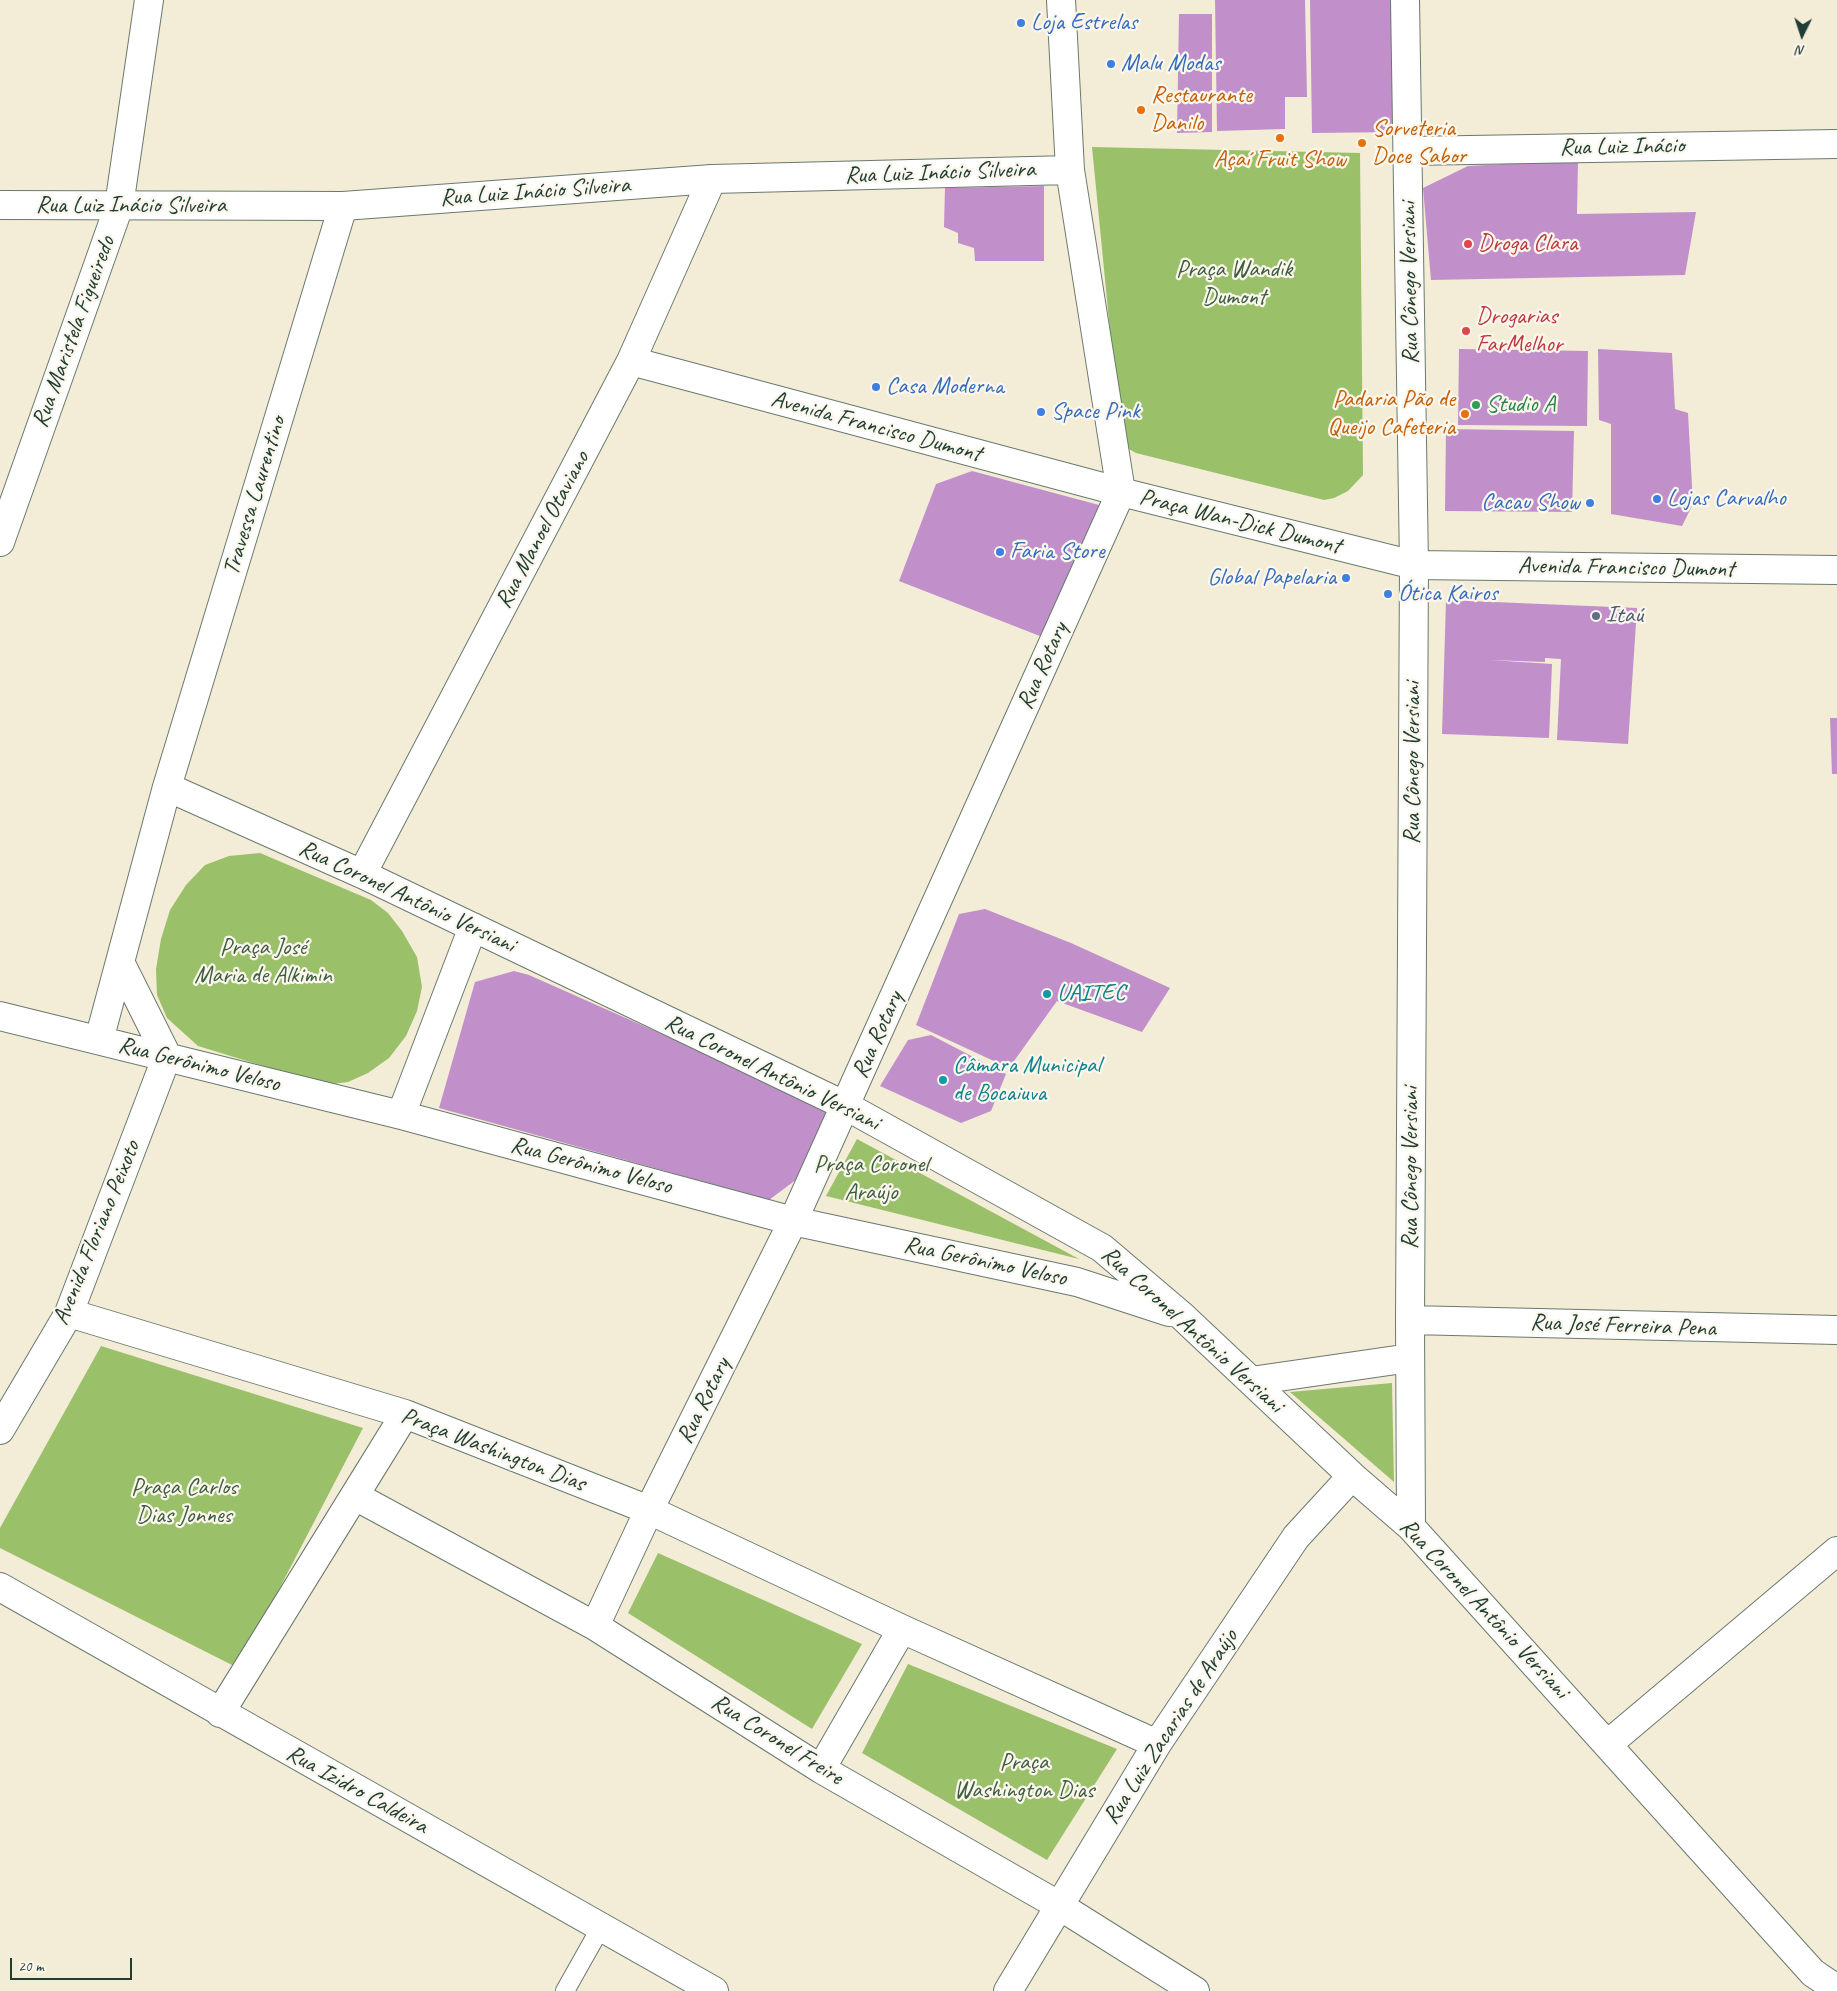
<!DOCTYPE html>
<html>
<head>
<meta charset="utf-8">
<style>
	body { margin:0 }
	#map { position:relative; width:1837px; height:1991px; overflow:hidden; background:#f3ecd6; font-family:Caveat,sans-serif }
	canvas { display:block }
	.north { position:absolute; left:1777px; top:10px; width:50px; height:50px; -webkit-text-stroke:4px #fbf7ec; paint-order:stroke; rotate:184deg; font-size:14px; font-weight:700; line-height:20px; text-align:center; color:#1f3d34 }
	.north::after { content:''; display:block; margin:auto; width:18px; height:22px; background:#1f3d34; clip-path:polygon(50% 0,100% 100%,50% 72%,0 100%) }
	.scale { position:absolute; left:10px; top:1958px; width:122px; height:22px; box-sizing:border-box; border:2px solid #1f3d34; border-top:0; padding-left:6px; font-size:15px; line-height:18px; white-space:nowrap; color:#1f3d34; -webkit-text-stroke:4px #fbf7ec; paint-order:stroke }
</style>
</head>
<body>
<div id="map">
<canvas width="1837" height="1991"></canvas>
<div class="north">N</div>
<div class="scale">20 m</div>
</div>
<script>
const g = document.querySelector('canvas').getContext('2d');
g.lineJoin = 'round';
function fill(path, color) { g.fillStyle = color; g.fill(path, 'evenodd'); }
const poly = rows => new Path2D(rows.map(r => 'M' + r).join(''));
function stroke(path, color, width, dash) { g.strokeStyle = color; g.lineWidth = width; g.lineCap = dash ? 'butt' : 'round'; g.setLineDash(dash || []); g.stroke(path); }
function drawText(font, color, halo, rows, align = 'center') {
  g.font = font + ' Caveat,sans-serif'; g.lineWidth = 4.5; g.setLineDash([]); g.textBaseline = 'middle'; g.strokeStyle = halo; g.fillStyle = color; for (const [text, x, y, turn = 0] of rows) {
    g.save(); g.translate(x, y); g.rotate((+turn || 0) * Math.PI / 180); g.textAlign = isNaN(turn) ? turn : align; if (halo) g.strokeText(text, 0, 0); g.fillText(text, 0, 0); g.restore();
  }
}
fill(poly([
	[1092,147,1360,153,1363,475,1348,491,1334,498,1324,500,1136,453,1127,448,1119,422],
	[260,853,371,900,388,913,402,931,417,957,422,987,417,1011,406,1036,389,1058,368,1073,348,1082,325,1085,198,1046,167,1018,157,995,156,969,161,939,170,910,186,885,205,865,229,856],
	[857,1139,1079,1259,826,1196],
	[101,1346,363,1428,238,1668,0,1548,0,1528],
	[1392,1383,1394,1482,1290,1392],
	[658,1553,862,1644,812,1729,628,1613],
	[908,1664,1117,1749,1047,1860,862,1753]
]), '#9bc06a');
fill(poly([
	[1215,0,1305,0,1307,97,1285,97,1285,129,1217,131],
	[1310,0,1399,0,1402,132,1312,133],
	[1179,14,1212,14,1212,132,1177,133],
	[1578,160,1577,214,1696,212,1685,275,1431,280,1423,188,1468,166],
	[1044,186,1044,261,975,261,974,248,958,243,958,233,944,227,945,188],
	[1459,349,1588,351,1587,426,1458,425],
	[1598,349,1672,353,1675,409,1688,413,1693,504,1682,526,1611,514,1611,424,1599,420],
	[1446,429,1574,431,1572,512,1445,511],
	[972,471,1099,505,1103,524,1050,640,899,581,936,484],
	[1446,600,1637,608,1628,744,1557,740,1561,659,1545,658,1545,662,1490,660,1552,664,1549,738,1442,734],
	[1830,718,1837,718,1837,774,1832,774],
	[985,909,1071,943,1170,988,1142,1032,1057,1001,1009,1068,916,1025,959,914],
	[514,971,529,975,835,1111,809,1170,769,1200,439,1108,475,982],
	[931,1035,1006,1074,991,1111,961,1123,880,1086,908,1040]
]), '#c190ca');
const service = poly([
	[565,1991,601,1927]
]);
const minor = poly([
	[1408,151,1837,144],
	[0,542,119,206,149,0],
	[167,787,362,874,846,1106,1102,1248,1182,1316,1352,1476,1411,1527,1813,1973,1837,1989],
	[362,874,631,361,712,179],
	[120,962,167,1056],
	[0,1016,401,1115,793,1221,1077,1282,1169,1312],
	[99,1040,167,787,343,206],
	[401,1115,473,927],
	[69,1313,405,1414,649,1510,902,1629,1157,1744],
	[1410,1320,1837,1330],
	[1251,1381,1410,1358],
	[0,1430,69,1313,167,1056],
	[355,1496,595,1626,821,1769,1058,1905,1195,1991],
	[1411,1527,1410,1320,1414,565],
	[0,1587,714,1991],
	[595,1626,649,1510,793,1221,1121,492,631,361],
	[220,1713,405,1414],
	[1608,1744,1837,1551],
	[821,1769,902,1629],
	[1008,1991,1157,1744,1296,1537,1352,1476]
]);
const tertiary = poly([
	[1061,0,1070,170,1121,492,1414,565,1837,570],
	[1405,0,1414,565],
	[0,205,343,206,712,179,1070,170]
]);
stroke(service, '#697a6d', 20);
stroke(minor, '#697a6d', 30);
stroke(tertiary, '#697a6d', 30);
stroke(service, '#fff', 18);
stroke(minor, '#fff', 28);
stroke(tertiary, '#fff', 28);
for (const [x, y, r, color] of [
	[1021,23,5,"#3f7fe0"],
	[1111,64,5,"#3f7fe0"],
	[1141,110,5,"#e8710a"],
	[1280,138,5,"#e8710a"],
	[1362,143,5,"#e8710a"],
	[1468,244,5,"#e0444e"],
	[1466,331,5,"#e0444e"],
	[876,387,5,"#3f7fe0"],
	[1476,405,5,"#2e9e5b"],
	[1041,412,5,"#3f7fe0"],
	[1465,414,5,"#e8710a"],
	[1657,499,5,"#3f7fe0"],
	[1590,503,5,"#3f7fe0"],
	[1000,552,5,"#3f7fe0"],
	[1346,578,5,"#3f7fe0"],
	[1388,594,5,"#3f7fe0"],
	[1596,616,5,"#5c6f8a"],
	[1047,994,5,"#0f9aa8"],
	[943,1080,5,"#0f9aa8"]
]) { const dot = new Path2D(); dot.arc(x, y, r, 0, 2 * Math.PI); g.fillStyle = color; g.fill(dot); stroke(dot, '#fbf7ec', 2); }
drawText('24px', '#366cbe', '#fbf7ec', [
	["Loja Estrelas",1031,23],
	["Malu Modas",1121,64],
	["Casa Moderna",886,387],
	["Space Pink",1051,412],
	["Lojas Carvalho",1667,499],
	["Cacau Show",1580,503,"right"],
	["Faria Store",1010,552],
	["Global Papelaria",1336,578,"right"],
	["Ótica Kairos",1398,594]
], 'left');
drawText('24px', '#c56008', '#fbf7ec', [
	["Restaurante",1151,96],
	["Danilo",1151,124],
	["Sorveteria",1372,129],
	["Doce Sabor",1372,157],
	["Açaí Fruit Show",1280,160,"center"],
	["Padaria Pão de",1455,400,"right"],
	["Queijo Cafeteria",1455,428,"right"]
], 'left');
drawText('24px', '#1f3d34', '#fbf7ec', [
	["Rua Luiz Inácio",1622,147,-1],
	["Rua Luiz Inácio Silveira",940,173,-2],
	["Rua Luiz Inácio Silveira",535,192,-4],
	["Rua Luiz Inácio Silveira",131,206],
	["Rua Cônego Versiani",1410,283,-91],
	["Rua Maristela Figueiredo",74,332,-70],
	["Avenida Francisco Dumont",876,427,15],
	["Travessa Laurentino",255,496,-73],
	["Praça Wan-Dick Dumont",1240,522,14],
	["Rua Manoel Otaviano",543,530,-62],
	["Avenida Francisco Dumont",1626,568,1],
	["Rua Rotary",1043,666,-66],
	["Rua Cônego Versiani",1413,763,-90],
	["Rua Coronel Antônio Versiani",407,897,25],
	["Rua Rotary",878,1035,-66],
	["Rua Gerônimo Veloso",199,1065,14],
	["Rua Coronel Antônio Versiani",772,1073,26],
	["Rua Gerônimo Veloso",591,1166,15],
	["Rua Cônego Versiani",1411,1168,-90],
	["Avenida Floriano Peixoto",97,1233,-68],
	["Rua Gerônimo Veloso",985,1262,12],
	["Rua José Ferreira Pena",1623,1326,2],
	["Rua Coronel Antônio Versiani",1192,1330,42],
	["Rua Rotary",704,1401,-64],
	["Praça Washington Dias",493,1450,21],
	["Rua Coronel Antônio Versiani",1484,1609,47],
	["Rua Luiz Zacarias de Araújo",1171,1727,-57],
	["Rua Coronel Freire",777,1740,32],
	["Rua Izidro Caldeira",357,1790,29]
]);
drawText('24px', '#be3a42', '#fbf7ec', [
	["Droga Clara",1478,244],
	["Drogarias",1476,317],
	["FarMelhor",1476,345]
], 'left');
drawText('24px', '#3e5e42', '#fbf7ec', [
	["Praça Wandik",1234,270],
	["Dumont",1234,298],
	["Praça José",263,948],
	["Maria de Alkimin",263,976],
	["Praça Coronel",871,1165],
	["Araújo",871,1193],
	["Praça Carlos",184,1488],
	["Dias Jonnes",184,1516],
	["Praça",1024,1763],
	["Washington Dias",1024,1791]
]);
drawText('24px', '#27864d', '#fbf7ec', [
	["Studio A",1486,405]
], 'left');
drawText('24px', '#4e5e75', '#fbf7ec', [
	["Itaú",1606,616]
], 'left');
drawText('24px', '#0d838f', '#fbf7ec', [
	["UAITEC",1057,994],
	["Câmara Municipal",953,1066],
	["de Bocaiuva",953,1094]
], 'left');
</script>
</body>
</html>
